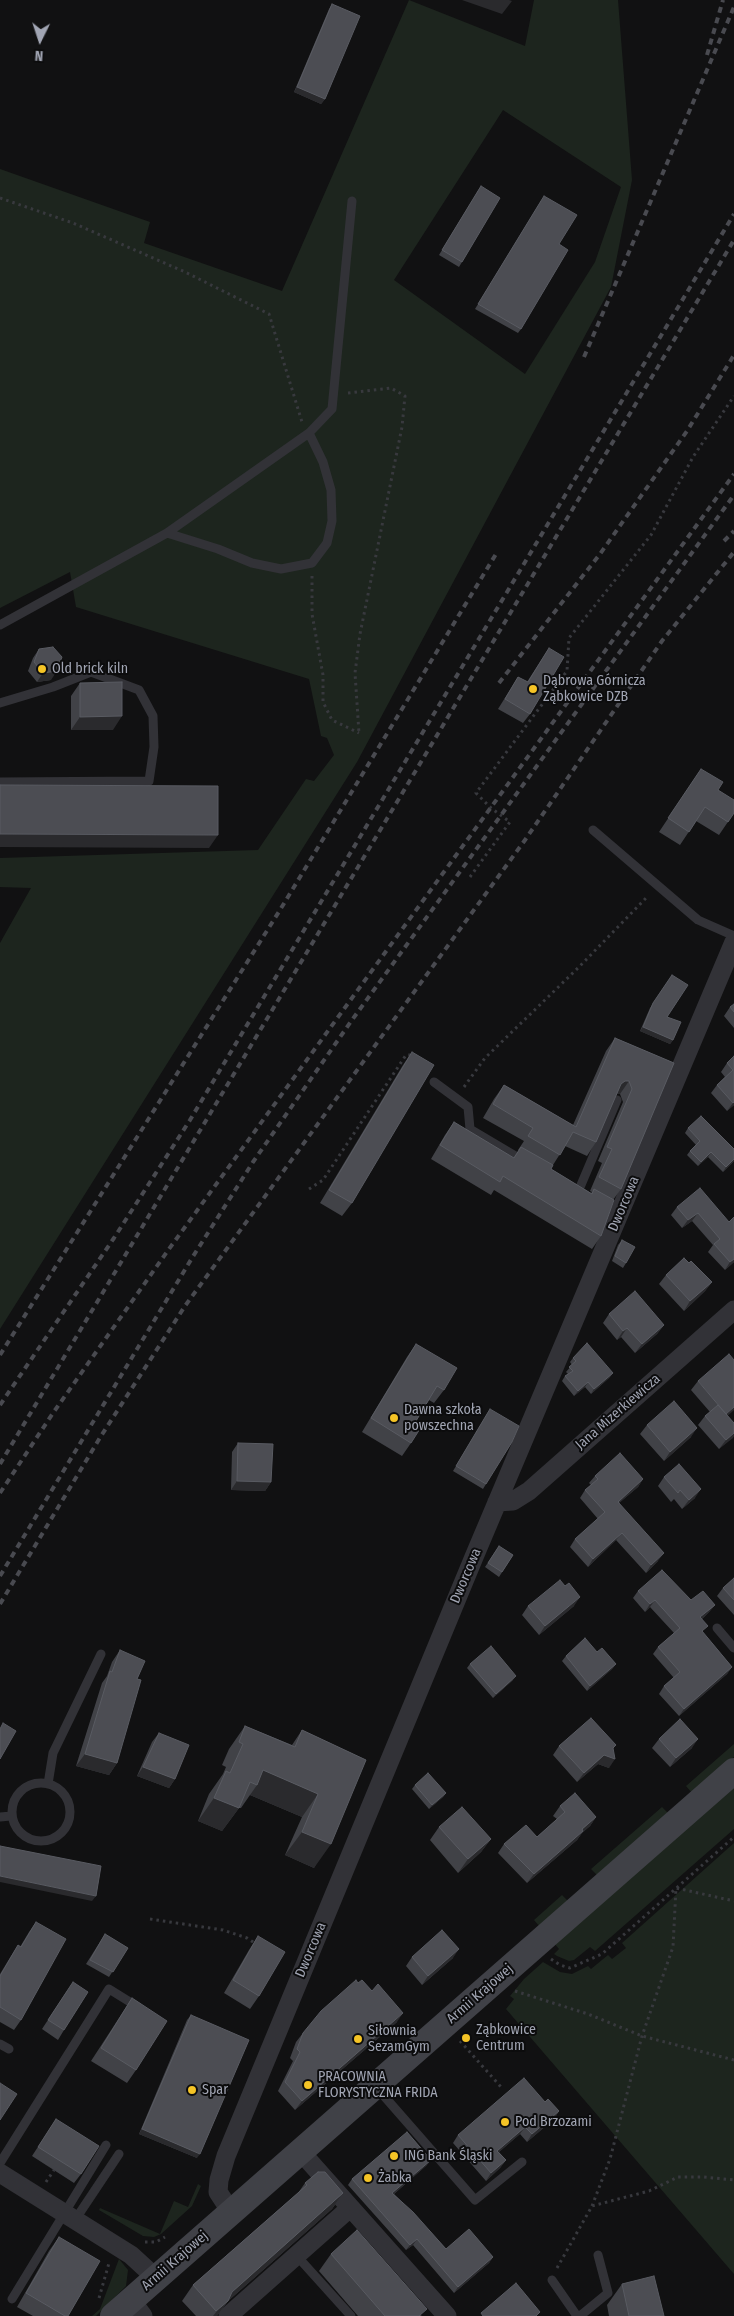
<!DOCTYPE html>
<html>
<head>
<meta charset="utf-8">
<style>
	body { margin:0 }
	#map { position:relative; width:734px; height:2316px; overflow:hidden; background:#111112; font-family:"Fira Sans Condensed",sans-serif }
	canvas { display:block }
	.north { position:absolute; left:15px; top:15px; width:50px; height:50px; -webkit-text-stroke:4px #0c0c0d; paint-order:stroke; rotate:184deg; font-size:14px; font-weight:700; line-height:20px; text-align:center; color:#a1a5b3 }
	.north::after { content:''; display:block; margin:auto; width:18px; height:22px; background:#a1a5b3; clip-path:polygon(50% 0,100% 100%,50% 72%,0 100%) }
</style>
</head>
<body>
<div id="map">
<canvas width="734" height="2316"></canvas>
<div class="north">N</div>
</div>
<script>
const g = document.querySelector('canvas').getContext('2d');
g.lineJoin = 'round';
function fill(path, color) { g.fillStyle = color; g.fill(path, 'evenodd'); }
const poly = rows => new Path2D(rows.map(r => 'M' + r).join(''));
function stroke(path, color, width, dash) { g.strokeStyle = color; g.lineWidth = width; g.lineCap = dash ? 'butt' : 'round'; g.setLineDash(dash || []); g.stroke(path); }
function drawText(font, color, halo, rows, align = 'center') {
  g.font = font + ' "Fira Sans Condensed",sans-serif'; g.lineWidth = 4; g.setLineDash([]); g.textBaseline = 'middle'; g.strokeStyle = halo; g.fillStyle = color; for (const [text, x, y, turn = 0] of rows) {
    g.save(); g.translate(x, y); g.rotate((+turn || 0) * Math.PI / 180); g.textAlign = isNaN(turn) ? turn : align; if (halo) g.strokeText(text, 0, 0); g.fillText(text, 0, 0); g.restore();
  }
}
fill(poly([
	[409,0,525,46,534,0,618,0,632,180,611,287,357,762,0,1329,0,943,31,888,0,887,0,858,258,850,306,779,314,781,334,755,327,738,321,736,309,679,76,607,70,572,0,608,0,169,150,222,144,243,282,291],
	[503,110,621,187,595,262,525,374,394,280],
	[734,1744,734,1757,692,1793,686,1786],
	[734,1785,734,1829,595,1951,590,1947,574,1960,569,1961,557,1956,554,1954,559,1949,554,1943],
	[662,1807,669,1814,598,1876,591,1869],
	[734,1843,734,2274,506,2009,514,1999,510,1996,524,1979,543,1962,560,1972,572,1974,588,1966,591,1969,608,1955,612,1959,626,1948,622,1943],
	[562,1895,569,1902,540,1927,534,1920],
	[198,2184,201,2186,192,2206,161,2234,154,2237,143,2236,99,2210,100,2208,160,2234,174,2201,188,2207],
	[119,2259,128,2270,126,2286,96,2316,92,2316,100,2309]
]), '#1d251e');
stroke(poly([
	[0,198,73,223,185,272,269,314,302,422],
	[348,393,391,388,405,396,402,427,360,634,355,673,359,733],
	[312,576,312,614,323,675,323,702,332,720,359,733],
	[470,877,510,822,491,808,476,793,567,671,569,638,651,535,693,457,734,396],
	[464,1087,485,1058,579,967,648,896],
	[309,1189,323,1180,406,1055,413,1055],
	[150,1919,223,1930,247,1938,256,1944],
	[551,1959,560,1965,570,1968,602,1954,734,1837],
	[515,1991,588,2014,642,2036,734,2060],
	[460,2041,501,2087],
	[46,2182,54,2170],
	[592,2206,610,2159,642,2036,673,1947,676,1888,734,1901],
	[145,2242,156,2242,165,2237],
	[557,2268,592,2206,649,2191,678,2177,703,2177,734,2180],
	[99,2298,109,2263]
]), '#38393e', 3, [2.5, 4]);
stroke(poly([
	[167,533,218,549,252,563,281,569,312,563,327,543,332,521,331,490,323,462,309,433],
	[0,625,167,533,309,433,332,409,352,201],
	[0,703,53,687,91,672,139,690,153,716,154,747,149,781,0,782],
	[593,830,698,920,734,936],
	[434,1082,468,1107,470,1129,524,1161],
	[578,1192,617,1100],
	[717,1628,734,1648],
	'12 1812a29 29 0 1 1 58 0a29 29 0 1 1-58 0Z',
	[48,1784,53,1753,101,1654],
	[0,1817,11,1816],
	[0,2044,9,2049],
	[377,2088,475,2200,522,2162],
	[0,2163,109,1989,138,2007],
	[75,2220,119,2154],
	[296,2255,351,2316],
	[552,2280,577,2316],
	[12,2299,106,2145],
	[580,2316,608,2293,598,2255]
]), '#323237', 9);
stroke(poly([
	[497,1502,513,1501,529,1491,734,1310],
	[301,2152,447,2316],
	[0,2173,131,2255,156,2278],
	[231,2212,218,2192,219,2180,226,2156,474,1557,734,942],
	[131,2300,143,2316],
	[228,2316,350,2208]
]), '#323237', 19);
stroke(poly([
	[113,2316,734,1771]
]), '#404147', 26);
stroke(poly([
	[707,55,723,0],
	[584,357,734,7],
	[724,541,734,531],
	[499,683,600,554,687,431,734,355],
	[0,1355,280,910,496,554],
	[0,1405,114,1238,190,1120,734,214],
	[0,1464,734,240],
	[0,1493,53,1413,169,1249,734,474],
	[0,1576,192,1258,253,1162,352,1020,734,495],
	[0,1604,101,1436,185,1306,525,840,662,641,734,552]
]), '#494a50', 4, [6, 5]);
fill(poly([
	[332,4,325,99,321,104,294,92,329,9],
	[481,186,462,262,459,267,439,255],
	[541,201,559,244,521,329,518,333,475,309],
	[549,648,530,714,523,723,498,709,518,677,527,682],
	[39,649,51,680,37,682,28,671,33,658],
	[80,683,113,730,71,730,71,696],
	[701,769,718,790,734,813,719,835,696,821,680,845,659,832],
	[672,975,667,1017,673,1040,670,1044,640,1031,650,1008],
	[734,1004,734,1028,724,1016,730,1007],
	[615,1038,674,1063,621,1189,613,1200,601,1236,592,1249,494,1190,491,1195,431,1159,445,1135,454,1122,513,1158,519,1150,518,1150,524,1141,483,1118,494,1099,504,1085,573,1125,606,1051],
	[616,1094,620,1094,623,1102,598,1161,602,1163,590,1191,592,1192,591,1193,551,1169,553,1165,565,1146,587,1156,596,1142],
	[412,1052,352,1203,342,1216,320,1203,403,1065],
	[734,1056,734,1105,727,1111,711,1093,717,1085,725,1077,721,1072,727,1063],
	[688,1128,734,1161,723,1172,708,1157,698,1166,687,1155,690,1151,696,1145,685,1133],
	[677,1207,729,1222,734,1217,734,1262,725,1270,708,1252,713,1245,692,1221,682,1228,671,1215],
	[622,1240,626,1263,623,1268,612,1261,618,1245],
	[689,1263,712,1282,705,1291,684,1311,659,1284,666,1275],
	[609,1314,664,1325,657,1334,635,1353,621,1337,617,1340,603,1323],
	[416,1344,444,1390,434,1403,429,1400,416,1421,411,1443,402,1456,362,1432,407,1357],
	[573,1358,613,1373,609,1378,591,1394,585,1387,574,1396,562,1381,565,1376,568,1374,566,1372,572,1365,570,1362],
	[698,1381,734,1423,734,1436,719,1449,698,1425,705,1416,710,1412,691,1390],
	[490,1409,486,1484,483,1489,453,1471],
	[647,1425,691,1437,664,1461,640,1434],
	[238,1443,271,1482,265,1491,231,1490,232,1452],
	[595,1476,643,1479,638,1487,619,1503,658,1561,646,1573,616,1540,588,1567,570,1547,575,1539,598,1519,580,1498,585,1490,591,1485,589,1483],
	[664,1477,695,1498,682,1509,674,1499,671,1502,658,1486],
	[499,1546,513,1555,499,1577,485,1567],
	[734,1578,734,1615,717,1596,723,1588],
	[638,1591,715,1605,709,1612,702,1619,703,1633,732,1667,727,1674,679,1716,659,1694,664,1686,674,1678,653,1654,658,1647,674,1633,650,1607,645,1612,633,1598],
	[528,1606,574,1606,539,1635,522,1615],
	[120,1650,137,1679,117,1763,109,1775,76,1766,102,1683,107,1676,112,1662],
	[597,1652,616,1664,612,1669,587,1691,562,1661,566,1656],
	[470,1664,513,1680,493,1698,467,1668],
	[245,1726,292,1745,302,1730,366,1760,314,1868,285,1855,302,1817,250,1795,241,1808,239,1808,222,1831,198,1821,209,1794,223,1774,226,1767,222,1765,229,1749],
	[159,1733,175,1779,169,1788,137,1776,152,1742],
	[659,1739,692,1748,670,1767,652,1748],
	[559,1746,613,1749,609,1768,598,1764,577,1782,553,1755],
	[415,1785,446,1793,443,1797,429,1809,412,1789],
	[560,1806,596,1817,590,1826,582,1833,577,1840,527,1883,498,1853,504,1844,537,1837,557,1819,553,1816],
	[439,1827,491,1839,481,1852,458,1873,430,1840],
	[36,1922,21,2020,14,2030,0,2022,0,1974,11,1956,18,1945,20,1947,29,1932],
	[105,1934,128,1948,109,1977,86,1964],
	[258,1936,259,1996,250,2009,224,1993,249,1950],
	[412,1957,453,1958,422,1985,406,1966],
	[358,1983,372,1991,397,2022,295,2110,278,2091,293,2061,290,2058,296,2042,303,2033],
	[67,1991,64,2030,58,2040,42,2029],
	[132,1998,136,2070,127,2083,91,2061],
	[191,2015,197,2158,139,2134,187,2020],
	[545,2102,559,2111,554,2119,527,2142,520,2134,499,2152,506,2160,500,2168,486,2181,453,2143,458,2135],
	[56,2119,81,2174,74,2183,32,2156],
	[427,2165,394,2194,446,2249,493,2257,489,2263,454,2293,413,2245,406,2250,348,2185,352,2179],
	[305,2183,343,2193,332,2209,228,2301,217,2316,196,2316,182,2301,193,2285,298,2193],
	[59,2237,68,2316,33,2316,17,2307,49,2251],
	[331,2254,422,2316,358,2316,319,2271],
	[622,2284,664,2316,609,2316,607,2305]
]), '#414247');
fill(poly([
	[462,0,509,0,512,1,502,14],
	[297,87,325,99,321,104,294,92],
	[57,671,51,680,37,682,43,673],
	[122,716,113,730,71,730,80,717],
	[0,834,218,835,209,848,0,847],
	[643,1027,673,1040,670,1044,640,1031],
	[625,1081,629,1081,620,1094,616,1094,621,1084],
	[734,1102,734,1105,727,1111,733,1103],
	[711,1152,708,1157,698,1166,701,1162],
	[734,1159,734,1161,723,1172,726,1167],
	[698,1213,692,1221,682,1228,688,1220],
	[734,1259,734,1262,725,1270,730,1262],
	[712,1282,705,1291,684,1311,690,1301],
	[664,1325,657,1334,635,1353,642,1344],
	[627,1328,621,1337,617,1340,623,1331],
	[613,1373,609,1378,591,1394,594,1389],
	[588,1382,585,1387,574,1396,578,1391],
	[734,1407,734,1410,720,1423,726,1414],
	[697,1428,691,1437,664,1461,670,1452],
	[734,1433,734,1436,733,1438,719,1449,726,1440],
	[643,1479,638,1487,612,1509,618,1502],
	[237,1481,271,1482,265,1491,231,1490],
	[701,1489,695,1498,682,1509,689,1500],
	[622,1533,616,1540,588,1567,593,1559],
	[664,1553,658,1561,646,1573,651,1565],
	[580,1597,574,1606,539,1635,545,1626],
	[655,1600,650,1607,645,1612,650,1604],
	[715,1605,709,1612,695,1625,700,1617],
	[616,1664,612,1669,587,1691,590,1686],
	[732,1667,727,1674,679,1716,684,1709],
	[516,1676,513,1680,493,1698,496,1694],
	[698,1739,692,1748,670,1767,676,1758],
	[616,1745,609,1754,615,1759,609,1768,598,1764,577,1782,584,1773],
	[85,1754,117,1763,109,1775,76,1766],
	[143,1767,175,1779,169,1788,137,1776],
	[263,1770,318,1794,302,1817,250,1795,257,1785],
	[446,1793,443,1797,429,1809,432,1805],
	[214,1798,239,1808,222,1831,198,1821],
	[596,1817,590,1826,582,1833,577,1840,527,1883,534,1874],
	[302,1832,331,1844,314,1868,285,1855],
	[491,1839,481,1852,458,1873,468,1859],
	[0,1876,96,1896,92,1901,0,1882],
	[459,1949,453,1958,422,1985,428,1976],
	[403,2013,397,2022,295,2110,302,2101],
	[559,2111,554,2119,527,2142,532,2134],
	[525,2127,520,2134,492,2158,497,2151],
	[142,2129,200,2154,197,2158,139,2134],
	[431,2160,427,2165,388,2199,392,2193],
	[506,2160,500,2168,486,2181,491,2173],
	[343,2193,332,2209,228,2301,217,2316,213,2316,232,2292],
	[417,2239,413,2245,406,2250,410,2245],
	[493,2257,489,2263,454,2293,458,2287]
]), '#2a2a2d');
const building = poly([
	[332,4,360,16,325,99,297,87,332,4],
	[481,186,500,198,462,262,442,250,481,186],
	[544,196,577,215,559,244,568,250,521,329,478,304,544,196],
	[53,647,62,657,57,671,43,673,34,662,39,649,53,647],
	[549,648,564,657,530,714,505,699,518,677,528,682,549,648],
	[122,682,122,716,80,717,80,683,122,682],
	[701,769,723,782,718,790,734,800,734,813,728,822,705,807,689,832,668,818,701,769],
	[0,785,218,786,218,835,0,834,0,785],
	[672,975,688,985,667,1017,681,1022,673,1040,643,1027,653,1003,672,975],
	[734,1004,734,1012,730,1007,734,1004],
	[615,1038,674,1063,621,1189,599,1177,612,1149,607,1147,632,1089,629,1081,625,1081,621,1084,596,1142,573,1132,560,1155,528,1136,533,1128,493,1104,504,1085,576,1127,615,1038],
	[412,1052,434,1065,352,1203,329,1190,412,1052],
	[734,1056,734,1102,733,1103,717,1085,733,1070,727,1063,734,1056],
	[701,1116,734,1149,734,1159,726,1167,711,1152,701,1162,690,1151,700,1141,688,1128,701,1116],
	[454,1122,514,1158,521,1147,553,1165,551,1169,592,1194,594,1189,614,1200,601,1236,503,1176,500,1182,440,1145,454,1122],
	[700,1188,729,1222,734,1217,734,1259,730,1262,714,1244,720,1239,698,1213,688,1220,677,1207,700,1188],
	[622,1240,635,1247,626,1263,615,1256,622,1240],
	[684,1258,689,1263,691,1261,712,1282,690,1301,666,1275,684,1258],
	[635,1291,664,1325,642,1344,627,1328,623,1331,609,1314,635,1291],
	[587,1343,613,1373,594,1389,588,1382,578,1391,565,1376,573,1371,569,1367,576,1361,573,1358,587,1343],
	[416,1344,457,1368,444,1390,437,1386,416,1421,423,1424,411,1443,371,1418,416,1344],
	[729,1354,734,1360,734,1407,726,1414,698,1381,729,1354],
	[674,1401,697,1428,670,1452,647,1425,674,1401],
	[718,1405,734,1423,734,1433,726,1440,705,1416,718,1405],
	[490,1409,519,1426,512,1442,486,1484,456,1466,490,1409],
	[238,1443,273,1444,271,1482,237,1481,238,1443],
	[620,1453,643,1479,618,1502,664,1553,651,1565,622,1533,593,1559,575,1539,605,1512,585,1490,598,1479,595,1476,620,1453],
	[679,1464,701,1489,689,1500,680,1490,678,1493,664,1477,679,1464],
	[499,1546,513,1555,502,1572,488,1563,499,1546],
	[662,1570,691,1600,703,1591,715,1605,700,1617,708,1626,702,1631,732,1667,684,1709,664,1686,680,1672,658,1647,680,1628,655,1600,650,1604,638,1591,662,1570],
	[734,1578,734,1600,723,1588,734,1578],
	[560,1580,565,1586,569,1583,580,1597,545,1626,528,1606,560,1580],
	[585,1638,597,1652,602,1648,616,1664,590,1686,566,1656,585,1638],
	[491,1646,516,1676,496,1694,470,1664,491,1646],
	[120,1650,145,1661,137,1679,141,1680,117,1763,85,1754,110,1671,112,1672,120,1650],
	[591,1718,616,1745,613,1748,615,1759,604,1755,584,1773,559,1746,591,1718],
	[680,1719,698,1739,676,1758,659,1739,680,1719],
	[3,1723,16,1731,0,1759,0,1729,3,1723],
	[245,1726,295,1747,302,1730,366,1760,331,1844,302,1832,318,1794,263,1770,257,1785,250,1782,239,1808,214,1798,226,1771,230,1773,243,1744,239,1742,245,1726],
	[159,1733,189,1745,175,1779,143,1767,159,1733],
	[428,1773,446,1793,432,1805,415,1785,428,1773],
	[575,1793,596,1817,582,1829,583,1831,534,1874,504,1844,526,1825,537,1837,565,1812,560,1806,575,1793],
	[462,1807,491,1839,468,1859,439,1827,462,1807],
	[0,1846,101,1866,96,1896,0,1876,0,1846],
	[36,1922,66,1939,21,2020,0,2007,0,1976,18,1945,21,1947,36,1922],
	[442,1930,459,1949,428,1976,412,1957,442,1930],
	[105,1934,128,1948,113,1972,90,1960,105,1934],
	[258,1936,285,1952,259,1996,233,1980,258,1936],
	[356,1980,358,1983,362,1980,372,1991,378,1984,403,2013,302,2101,285,2082,300,2052,297,2049,303,2033,321,2011,356,1980],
	[73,1982,88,1992,64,2030,48,2020,73,1982],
	[132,1998,167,2021,136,2070,101,2048,132,1998],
	[191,2015,249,2040,200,2154,142,2129,191,2015],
	[524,2078,545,2102,548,2099,559,2111,532,2134,525,2127,497,2151,506,2160,491,2173,458,2135,524,2078],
	[0,2083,17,2094,0,2120,0,2083],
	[56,2119,99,2146,81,2174,38,2147,56,2119],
	[407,2132,431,2160,392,2193,413,2212,446,2249,469,2229,493,2257,458,2287,417,2239,410,2245,352,2179,407,2132],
	[318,2172,325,2172,343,2193,232,2292,228,2301,216,2311,193,2285,307,2185,305,2183,318,2172],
	[357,2230,427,2309,419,2316,385,2316,331,2254,357,2230],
	[59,2237,100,2261,68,2316,65,2316,26,2293,59,2237],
	[654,2276,664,2316,629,2316,622,2284,654,2276],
	[516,2283,540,2312,536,2316,483,2316,481,2313,516,2283]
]);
fill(building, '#4c4d53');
stroke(building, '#595b62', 1);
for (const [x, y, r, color] of [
	[42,669,5,"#f5c426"],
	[533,689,5,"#f5c426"],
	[394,1418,5,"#f5c426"],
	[466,2038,5,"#f5c426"],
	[358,2039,5,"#f5c426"],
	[308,2085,5,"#f5c426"],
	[192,2090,5,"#f5c426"],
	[505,2122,5,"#f5c426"],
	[394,2156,5,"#f5c426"],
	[368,2178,5,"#f5c426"]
]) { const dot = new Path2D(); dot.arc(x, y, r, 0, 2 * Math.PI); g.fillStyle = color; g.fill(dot); stroke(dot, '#0c0c0d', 2); }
drawText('14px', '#a1a5b3', '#0c0c0d', [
	["Old brick kiln",52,669],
	["Dąbrowa Górnicza",543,681],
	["Ząbkowice DZB",543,697],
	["Dawna szkoła",404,1410],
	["powszechna",404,1426],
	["Ząbkowice",476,2030],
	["Centrum",476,2046],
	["Siłownia",368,2031],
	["SezamGym",368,2047],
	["PRACOWNIA",318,2077],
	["FLORYSTYCZNA FRIDA",318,2093],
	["Spar",202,2090],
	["Pod Brzozami",515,2122],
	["ING Bank Śląski",404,2156],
	["Żabka",378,2178]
], 'left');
drawText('14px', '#a1a5b3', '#0c0c0d', [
	["Dworcowa",624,1204,-67],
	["Jana Mizerkiewicza",618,1412,-41],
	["Dworcowa",466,1576,-67],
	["Dworcowa",311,1950,-67],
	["Armii Krajowej",480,1994,-41],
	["Armii Krajowej",175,2261,-41]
]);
</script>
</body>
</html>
